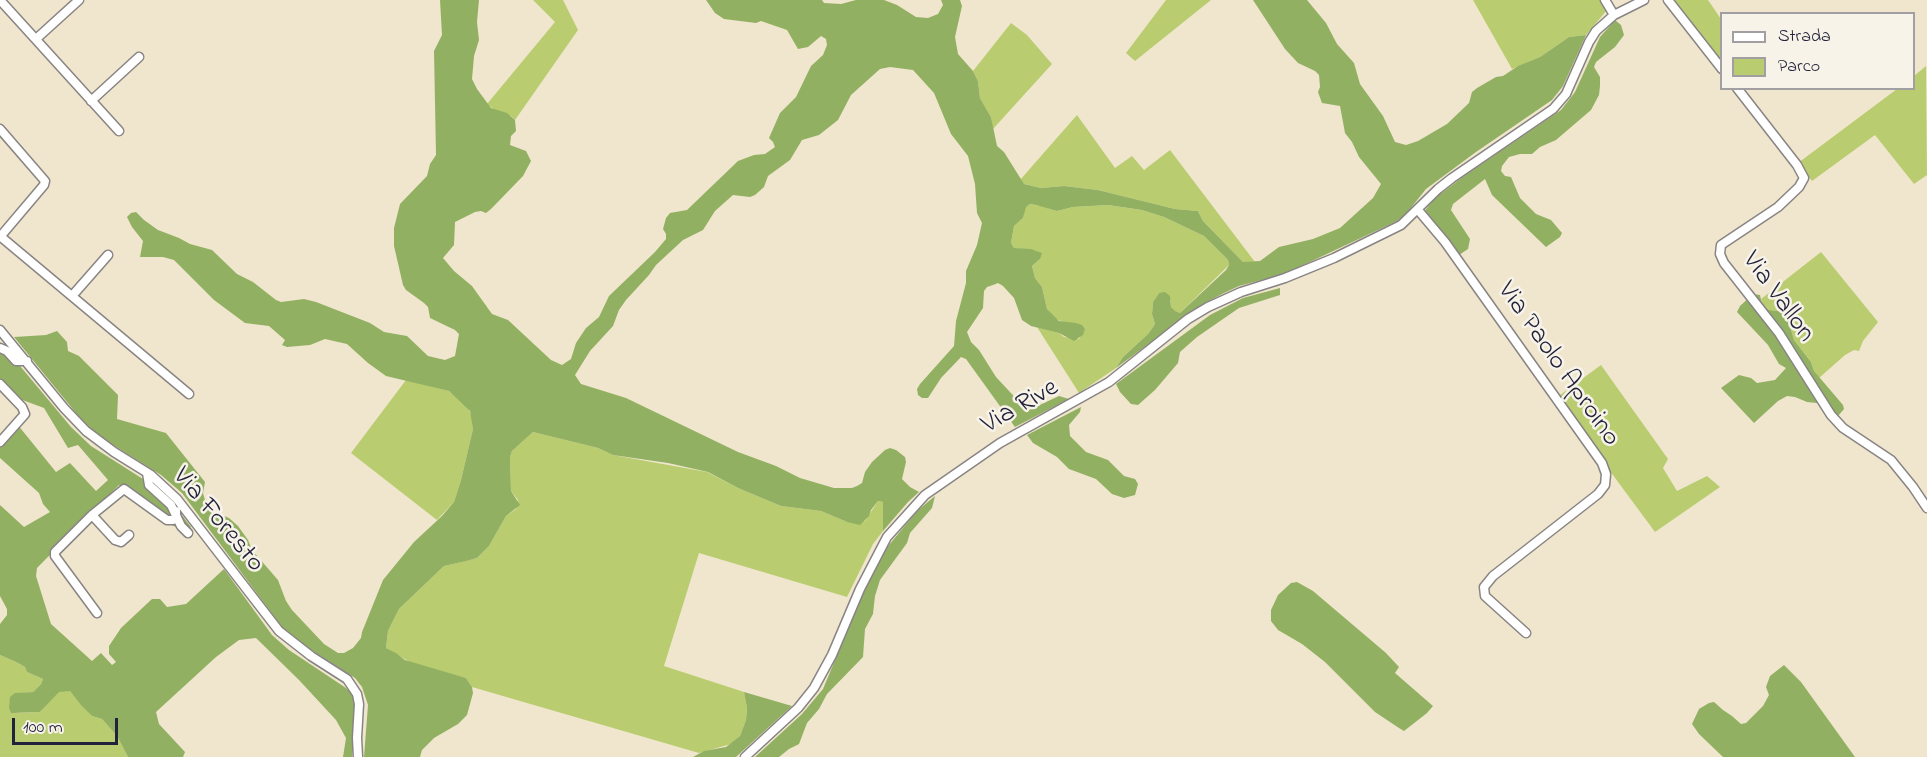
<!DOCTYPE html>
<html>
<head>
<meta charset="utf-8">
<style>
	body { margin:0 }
	#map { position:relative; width:1927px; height:757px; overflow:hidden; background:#f0e6cd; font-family:"Indie Flower",sans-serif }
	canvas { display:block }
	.legend { position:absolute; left:1720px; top:12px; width:195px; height:78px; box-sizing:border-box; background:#f7f3e8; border:2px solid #a29fa3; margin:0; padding:8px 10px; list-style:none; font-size:18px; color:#22223b }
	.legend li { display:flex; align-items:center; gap:12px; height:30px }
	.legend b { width:30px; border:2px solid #a29fa3 }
	.scale { position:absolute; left:12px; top:718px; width:106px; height:27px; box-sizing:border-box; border:3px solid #22223b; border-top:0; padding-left:8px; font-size:18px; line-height:21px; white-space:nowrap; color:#22223b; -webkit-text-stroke:4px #f7f3e8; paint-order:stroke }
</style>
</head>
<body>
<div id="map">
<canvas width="1927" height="757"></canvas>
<ul class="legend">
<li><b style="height:8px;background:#fff"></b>Strada</li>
<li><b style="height:16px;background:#b9cd70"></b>Parco</li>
</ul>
<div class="scale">100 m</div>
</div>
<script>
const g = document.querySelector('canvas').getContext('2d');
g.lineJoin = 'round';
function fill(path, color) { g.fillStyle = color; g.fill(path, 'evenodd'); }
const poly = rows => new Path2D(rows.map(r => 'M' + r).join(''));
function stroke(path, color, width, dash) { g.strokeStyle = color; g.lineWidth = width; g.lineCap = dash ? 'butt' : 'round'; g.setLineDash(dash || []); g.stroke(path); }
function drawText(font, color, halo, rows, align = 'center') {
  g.font = font + ' "Indie Flower",sans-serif'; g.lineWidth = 5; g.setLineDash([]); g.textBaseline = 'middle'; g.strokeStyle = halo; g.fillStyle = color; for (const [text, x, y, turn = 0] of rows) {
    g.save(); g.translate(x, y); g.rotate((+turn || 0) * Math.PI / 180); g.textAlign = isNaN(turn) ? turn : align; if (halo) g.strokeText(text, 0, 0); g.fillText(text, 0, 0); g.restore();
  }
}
fill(poly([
	[533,0,563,0,578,30,515,120,511,116,496,111,487,104,555,22],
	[1166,0,1211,0,1135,61,1126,53],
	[1473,0,1601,0,1607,10,1586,35,1569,37,1540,57,1512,69],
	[1673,0,1708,0,1721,19,1721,62],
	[1011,23,1027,35,1052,64,993,129,991,117,980,98,978,81,973,71],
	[1926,66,1927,175,1914,184,1875,135,1812,181,1798,163,1897,89,1914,88,1914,76],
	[1077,115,1115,168,1132,156,1144,170,1170,150,1255,262,1243,262,1203,221,1198,211,1175,209,1098,190,1064,186,1041,188,1024,184,1020,180],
	[1030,204,1041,206,1057,211,1073,207,1108,205,1142,210,1164,217,1204,236,1228,260,1229,265,1180,313,1174,311,1171,307,1171,301,1159,293,1153,302,1152,314,1155,324,1148,334,1123,357,1116,368,1079,393,1037,327,1059,333,1064,337,1079,339,1085,329,1076,323,1065,323,1054,318,1047,309,1042,287,1035,278,1032,266,1040,259,1037,251,1014,248,1011,243,1014,226,1023,218,1025,207],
	[1821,252,1878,322,1863,341,1859,351,1854,350,1845,355,1819,378,1814,371,1811,362,1794,340,1790,326,1779,311,1769,310,1762,304,1761,299],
	[1601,365,1668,459,1663,468,1677,491,1707,476,1720,487,1655,532,1556,398],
	[406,380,449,391,467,406,472,417,473,429,461,480,454,502,437,520,351,453],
	[533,432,598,448,613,455,707,472,738,488,781,506,821,511,847,522,865,521,878,501,883,502,883,531,873,544,847,597,699,553,664,666,744,692,747,708,746,720,740,736,731,744,699,753,472,687,466,678,415,665,386,648,388,631,399,609,444,566,477,558,489,546,506,516,516,509,518,500,511,491,510,457,512,451],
	[0,655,16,662,25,667,27,672,43,679,41,684,33,692,21,693,17,713,40,712,59,691,70,691,92,716,102,719,117,736,128,757,0,757]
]), '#b9cd70');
fill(poly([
	[440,0,479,0,477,22,479,40,474,56,472,79,477,89,491,108,507,113,515,120,516,131,511,136,510,145,526,151,531,161,523,176,491,209,486,213,481,211,475,212,455,222,454,245,443,258,454,271,472,286,492,314,508,320,551,360,562,365,571,359,576,343,586,328,599,317,609,296,655,252,666,239,666,234,663,229,666,218,670,213,687,210,738,161,754,155,765,154,775,147,773,142,769,138,780,113,796,97,811,66,823,55,827,45,826,39,821,36,808,47,798,49,787,30,761,21,756,23,724,19,715,13,706,0,822,0,824,3,841,4,856,0,884,0,897,5,916,17,928,18,938,14,943,5,941,0,960,0,962,6,955,37,958,54,973,71,978,81,980,98,991,117,997,146,1004,152,1024,184,1041,188,1064,186,1098,190,1175,209,1198,211,1203,221,1243,262,1260,261,1279,247,1313,239,1340,228,1373,198,1381,184,1359,157,1352,142,1345,133,1340,106,1322,103,1318,92,1320,87,1319,75,1315,71,1298,63,1285,49,1253,0,1307,0,1326,23,1337,44,1354,63,1360,84,1383,116,1395,142,1406,145,1418,141,1447,124,1469,103,1472,92,1477,88,1496,77,1503,76,1518,66,1540,57,1569,37,1586,35,1563,86,1552,100,1476,152,1426,189,1406,214,1397,221,1295,269,1276,276,1239,286,1224,293,1203,304,1116,368,1123,357,1148,334,1155,324,1152,314,1153,302,1159,293,1165,292,1170,296,1171,307,1175,311,1180,313,1226,270,1229,265,1228,260,1204,236,1164,217,1142,210,1108,205,1073,207,1057,211,1036,205,1030,204,1026,207,1023,218,1014,226,1011,243,1014,248,1031,249,1042,253,1040,259,1032,266,1035,278,1042,287,1047,309,1059,321,1076,323,1082,325,1085,329,1083,335,1074,341,1059,333,1031,326,1022,320,1014,298,1003,286,998,283,993,285,987,287,984,291,983,308,967,332,971,342,979,350,996,377,1023,406,1029,410,1059,396,1069,399,1015,427,966,359,961,357,941,378,928,398,922,398,918,395,917,389,920,384,954,346,956,321,966,283,966,271,977,245,982,223,977,213,975,184,968,156,951,134,934,93,913,70,890,67,880,69,851,95,838,120,819,135,802,140,790,160,768,176,764,187,755,195,750,197,733,195,715,211,703,230,683,240,656,265,649,275,626,300,619,310,613,326,590,351,575,375,581,384,626,398,738,452,776,466,800,478,834,488,852,488,857,486,862,483,865,472,872,462,885,450,890,448,896,450,905,457,906,462,902,479,910,487,919,492,908,502,883,531,883,502,878,501,871,510,869,516,860,525,847,522,821,511,781,506,738,488,708,472,668,463,613,455,598,448,533,432,512,451,510,457,511,491,520,505,506,516,489,546,477,558,466,561,444,566,399,609,388,631,386,648,396,653,405,660,466,678,472,687,473,693,467,715,458,724,434,738,422,750,420,757,364,757,368,705,362,687,355,678,296,640,282,627,182,493,161,475,99,436,80,418,14,337,46,335,57,331,67,342,68,351,79,356,118,395,117,419,166,433,205,482,203,493,206,504,214,512,229,518,238,526,248,540,252,550,278,580,286,601,292,610,324,644,338,653,344,653,353,648,361,638,362,632,383,580,414,542,442,516,454,502,461,480,473,429,470,411,449,391,386,376,368,363,347,344,325,339,310,345,287,347,282,345,285,340,269,326,245,323,214,300,174,260,163,257,140,257,143,241,132,227,127,217,131,213,136,212,144,220,158,230,179,238,190,244,212,250,237,274,253,282,276,300,281,302,304,299,316,302,370,323,384,332,407,336,428,356,445,360,455,356,459,334,455,330,430,318,428,307,424,303,406,290,403,285,394,246,394,228,400,204,427,176,430,164,436,155,434,51,442,35],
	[1615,20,1621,25,1624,35,1615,47,1596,62,1594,67,1600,77,1600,86,1599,95,1591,110,1556,140,1540,147,1532,154,1520,154,1509,157,1502,166,1501,171,1505,176,1511,177,1520,198,1536,214,1551,220,1562,233,1560,237,1546,247,1492,195,1485,179,1453,204,1451,210,1470,239,1468,249,1459,255,1423,213,1435,198,1464,176,1561,110,1575,92,1600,37],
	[1280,288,1280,295,1239,308,1197,337,1180,352,1178,363,1155,390,1138,405,1131,404,1120,392,1116,384,1210,315,1243,298],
	[1753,294,1760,295,1762,305,1769,310,1779,311,1791,318,1790,326,1794,340,1811,362,1814,371,1843,405,1844,409,1838,416,1829,413,1817,403,1807,402,1795,397,1787,396,1778,401,1754,423,1721,388,1739,375,1751,378,1757,383,1775,380,1786,368,1779,364,1768,345,1737,312,1740,306],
	[0,342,71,427,91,446,154,486,172,502,191,527,185,532,170,524,134,500,119,485,37,568,36,576,51,624,92,661,101,653,112,665,116,662,109,654,109,646,121,628,152,599,160,599,167,607,186,604,224,569,272,635,289,650,346,688,352,694,356,706,352,757,343,757,346,738,336,720,299,680,256,638,239,640,216,657,156,712,159,724,185,752,183,757,128,757,117,736,102,719,92,716,81,705,70,691,59,692,40,712,11,713,9,708,10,697,15,693,33,692,41,684,43,679,27,672,25,667,16,662,0,655,0,624,7,615,7,609,0,596,0,505,24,527,50,512,43,504,39,493,0,458,0,444,17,424,56,472,70,463,96,491,108,480,78,445,68,448,44,408,17,398,0,383],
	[1081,407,1080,412,1069,425,1070,436,1086,452,1108,460,1124,476,1135,479,1138,484,1135,495,1124,498,1112,494,1096,479,1069,469,1057,457,1033,443,1027,435],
	[935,496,932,508,910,533,907,543,880,580,875,596,873,614,865,629,863,657,827,694,819,709,807,723,799,744,789,749,779,757,755,757,802,714,823,689,866,586,884,551,917,511],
	[1297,582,1313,591,1386,653,1399,667,1395,673,1433,706,1427,713,1404,731,1399,728,1375,712,1325,662,1302,644,1278,630,1271,621,1271,610,1278,595,1291,583],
	[1784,665,1801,682,1855,757,1723,757,1699,734,1692,724,1699,709,1709,703,1714,702,1723,710,1732,716,1741,724,1746,723,1763,706,1769,695,1766,687,1770,676],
	[744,692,792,706,736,757,693,757,704,751,726,747,740,736,746,720,747,708]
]), '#92b062');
const street = poly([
	[0,0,119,131],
	[1605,0,1614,15],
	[1668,0,1722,69],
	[36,39,79,0],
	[1737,88,1797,165,1804,178,1799,187,1778,207,1721,245,1720,254,1724,263,1779,333,1831,415,1843,428,1891,460,1913,487,1927,508],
	[91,101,139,57],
	[0,129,45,181,44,185,0,237],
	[1418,210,1445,242,1602,463,1606,474,1605,485,1598,494,1493,576,1484,587,1485,596,1526,633],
	[0,236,189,394],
	[72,296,108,255],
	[0,330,64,408,86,431,114,452,151,475,177,499,279,631,311,656,347,679,357,694,359,704,357,738,358,757],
	[0,348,7,351,16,361,27,361],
	[0,384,22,407,25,414,0,442],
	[147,473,149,485,171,505,181,526,188,533],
	[92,515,115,540,121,542,129,535],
	[97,613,55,556,55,552,92,515,124,489,167,520,173,520,176,517,176,511],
	[745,757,798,708,814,688,832,655,860,589,887,537,925,495,1000,443,1109,382,1188,319,1208,307,1241,292,1285,278,1334,258,1401,225,1438,189,1452,178,1553,109,1566,94,1589,42,1596,31,1614,15,1644,0]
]);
stroke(street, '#898484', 11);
stroke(street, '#fff', 8);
drawText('27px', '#22223b', '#f7f3e8', [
	["Via Vallon",1777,298,54],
	["Via Paolo Aproino",1557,365,55],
	["Via Rive",1021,408,-30],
	["Via Foresto",217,521,50]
]);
</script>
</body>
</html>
